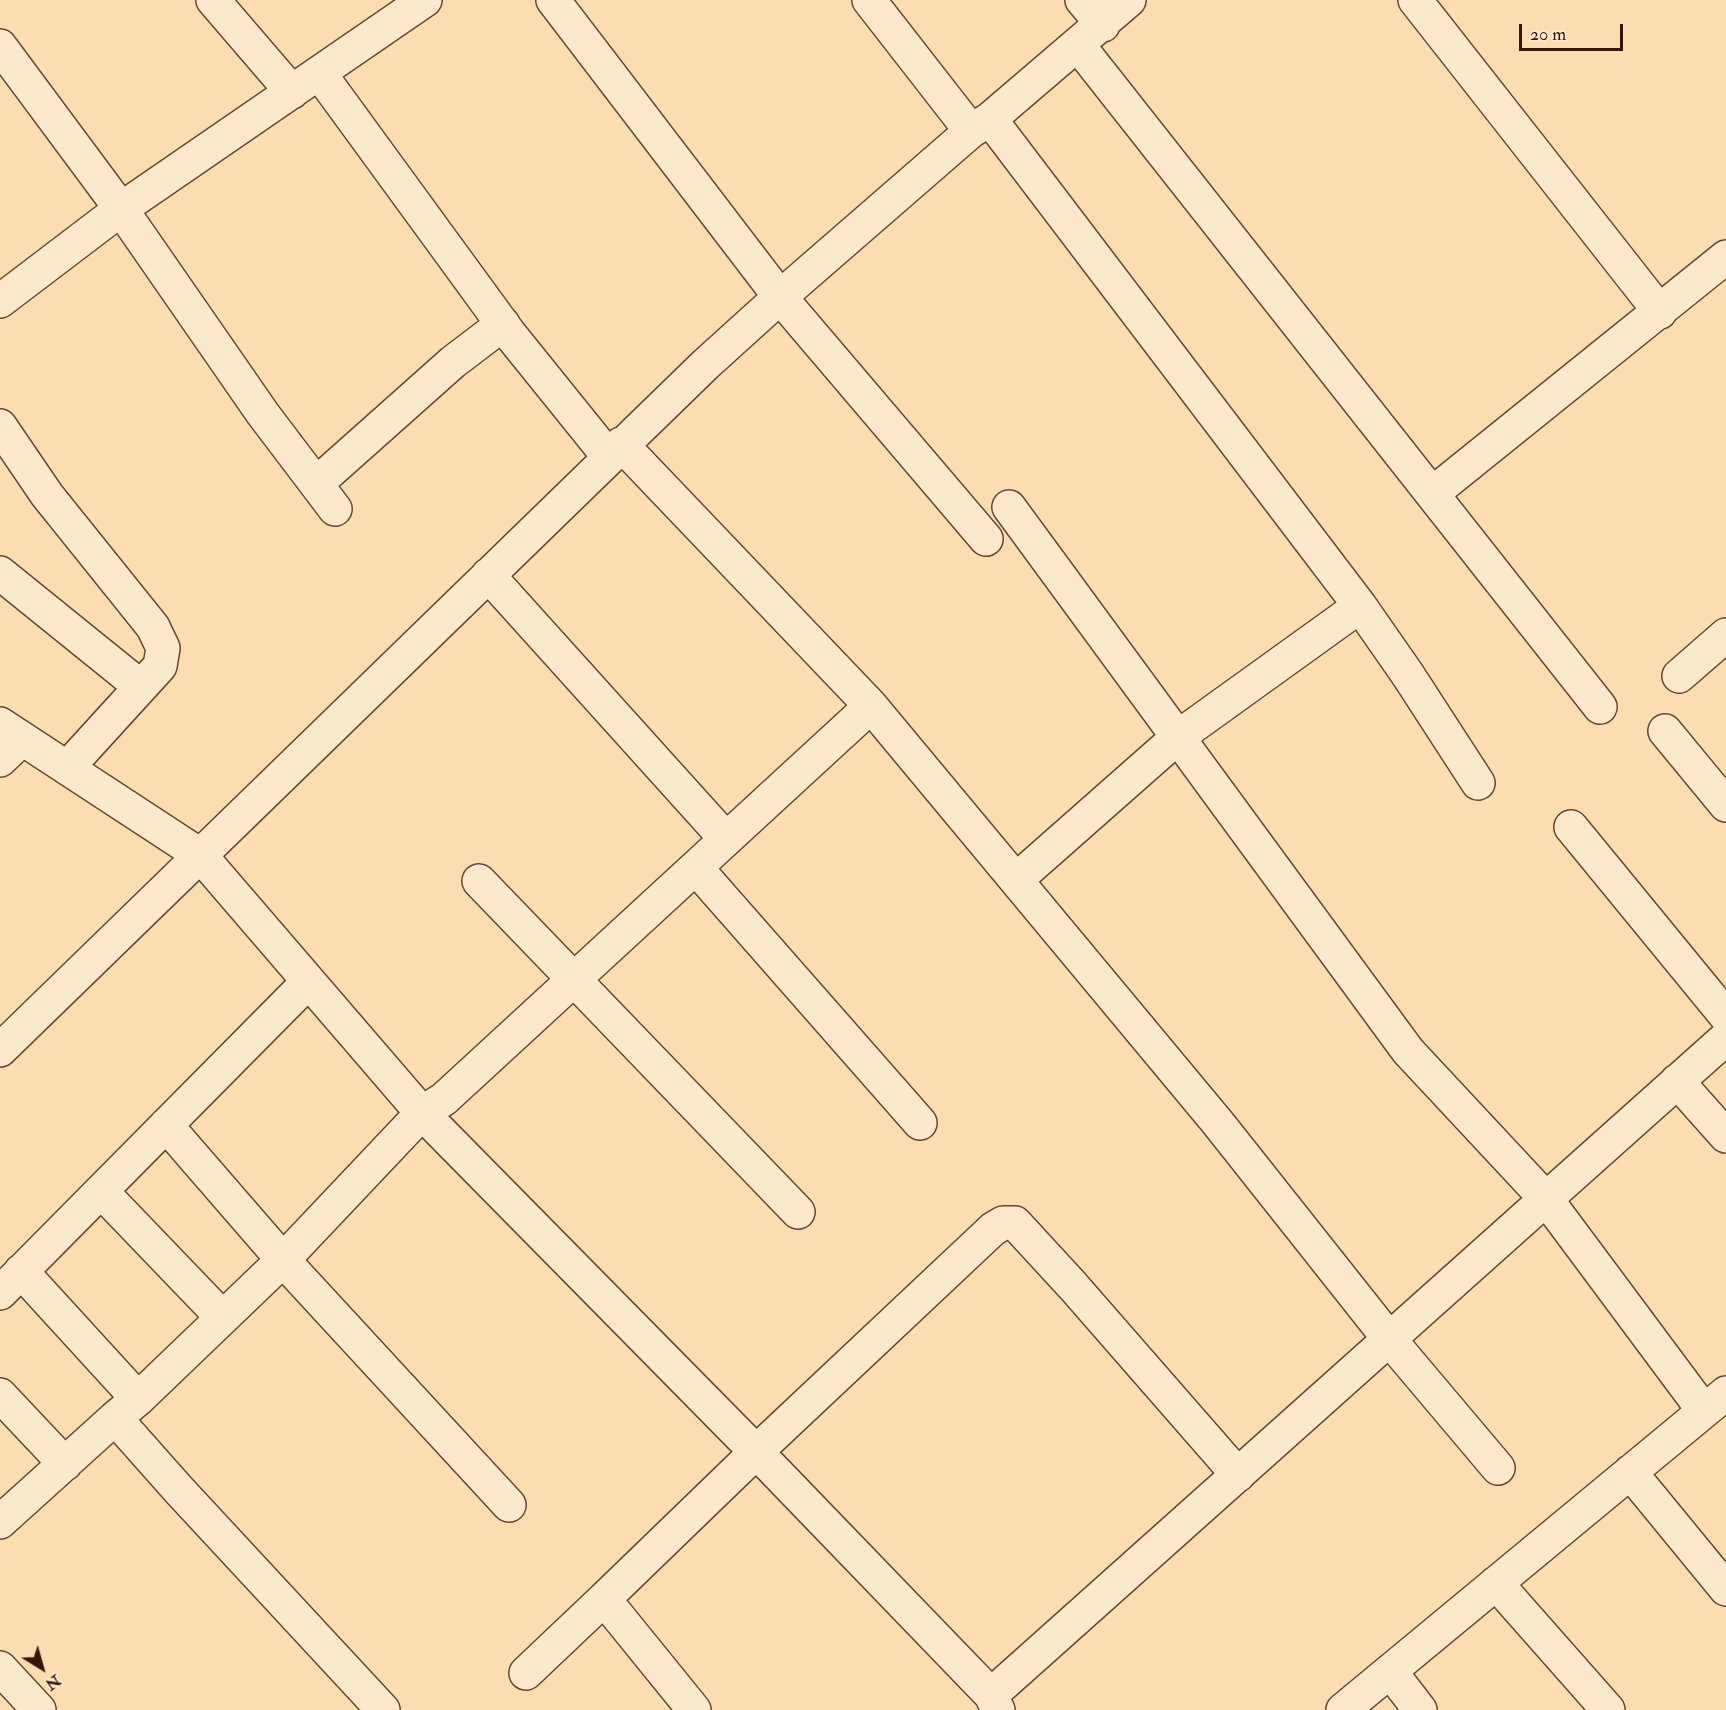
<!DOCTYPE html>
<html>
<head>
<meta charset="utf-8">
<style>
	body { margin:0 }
	#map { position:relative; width:1726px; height:1710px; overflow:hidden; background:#fbddb0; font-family:"IM FELL Double Pica",serif }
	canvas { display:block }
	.north { position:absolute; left:12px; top:1638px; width:60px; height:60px; -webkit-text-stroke:4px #fce9cc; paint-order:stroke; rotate:143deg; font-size:16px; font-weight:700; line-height:24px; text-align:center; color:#33170d }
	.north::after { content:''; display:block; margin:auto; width:21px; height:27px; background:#33170d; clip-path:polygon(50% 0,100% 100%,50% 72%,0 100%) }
	.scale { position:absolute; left:1519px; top:24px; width:104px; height:27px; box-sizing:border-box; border:3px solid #33170d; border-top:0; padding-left:8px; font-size:18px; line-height:21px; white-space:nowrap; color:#33170d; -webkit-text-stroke:4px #fce9cc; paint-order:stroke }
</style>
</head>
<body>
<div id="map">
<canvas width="1726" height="1710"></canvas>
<div class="north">N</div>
<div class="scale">20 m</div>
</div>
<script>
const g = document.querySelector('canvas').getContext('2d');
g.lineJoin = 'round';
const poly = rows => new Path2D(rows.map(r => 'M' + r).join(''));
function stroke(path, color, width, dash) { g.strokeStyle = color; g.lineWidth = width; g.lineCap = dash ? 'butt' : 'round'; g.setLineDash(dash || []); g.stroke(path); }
const minor = poly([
	[213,0,292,92],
	[553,0,780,297,986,539],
	[869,0,971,131],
	[1082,0,1103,25],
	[1415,0,1660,312],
	[1078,45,1600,707],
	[0,46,121,209,263,414,335,509],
	[320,74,509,333,609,457],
	[990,119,1360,606,1408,675,1478,783],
	[0,301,121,209,425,0],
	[0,426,47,495,153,627,163,648,160,666,67,768],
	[621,444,871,706,1218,1123,1390,1340,1498,1468],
	[316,484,453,362,503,324],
	[1433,493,1726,257],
	[1009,507,1408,1051,1547,1200,1704,1411],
	[0,573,141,687],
	[488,575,726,839],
	[1679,676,1726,635],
	[0,724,200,855,422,1113,772,1468,991,1695,998,1710],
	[1665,731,1726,805],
	[0,760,22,739],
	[1571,827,1726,1016],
	[696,868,920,1123],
	[1016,880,1178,737,1360,606],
	[479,881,798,1212],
	[0,1050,706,364,780,297,971,131,990,119,1129,0],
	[1677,1081,1726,1136],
	[166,1125,283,1260,509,1505],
	[101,1191,222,1317],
	[21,1271,138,1399],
	[0,1293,308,982],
	[0,1395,65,1464],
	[1630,1472,1726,1589],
	[0,1522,115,1418],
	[1496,1583,1608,1710],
	[0,1668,39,1710],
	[1390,1671,1420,1710],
	[526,1673,604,1599],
	[991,1695,1726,1038],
	[383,1710,178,1489,115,1418,138,1399,283,1260,422,1113,444,1099,871,706],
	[694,1710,604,1599,756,1452,993,1229,1003,1223,1015,1223,1073,1286,1238,1475],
	[1343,1710,1726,1393]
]);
stroke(minor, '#654836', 36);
stroke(minor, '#fce9cc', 33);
</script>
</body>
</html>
